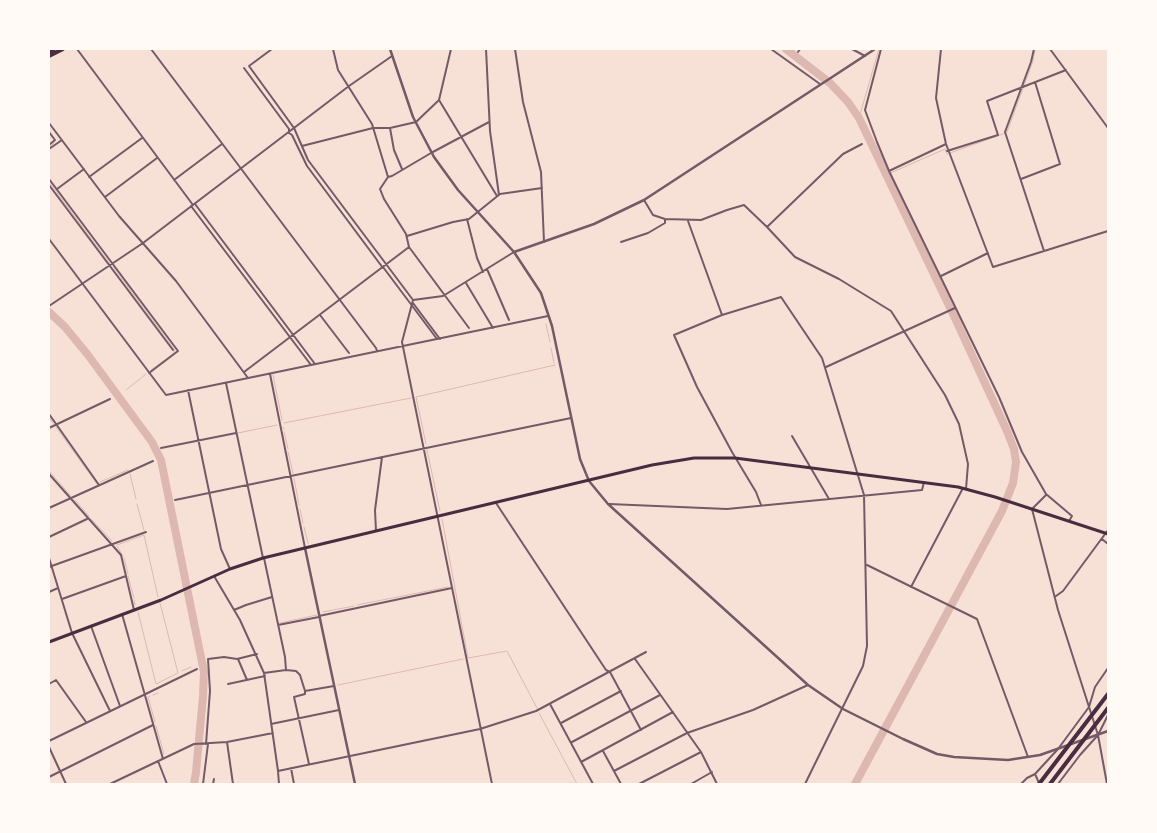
<!DOCTYPE html>
<html>
<head>
<meta charset="utf-8">
<style>
	body { margin:0 }
	#map { position:relative; width:1157px; height:833px; overflow:hidden; background:#f7e1d7; font-family:Ubuntu,sans-serif }
	canvas { display:block }
	.frame { position:absolute; inset:0; border:50px solid #fffaf5; pointer-events:none }
</style>
</head>
<body>
<div id="map">
<canvas width="1157" height="833"></canvas>
<div class="frame"></div>
</div>
<script>
const g = document.querySelector('canvas').getContext('2d');
g.lineJoin = 'round';
const poly = rows => new Path2D(rows.map(r => 'M' + r).join(''));
function stroke(path, color, width, dash) { g.strokeStyle = color; g.lineWidth = width; g.lineCap = dash ? 'butt' : 'round'; g.setLineDash(dash || []); g.stroke(path); }
stroke(poly([
	[859,118,879,49],
	[49,148,54,143],
	[886,175,945,149,947,154,1003,134,1007,132,1033,61,1035,49],
	[49,182,110,264],
	[113,267,174,349,174,353,151,370],
	[546,324,550,342],
	[551,348,554,363],
	[273,375,282,420],
	[126,390,146,374],
	[118,395,120,394],
	[49,417,53,423],
	[284,423,411,398],
	[56,427,97,484],
	[283,427,284,429],
	[284,432,288,449],
	[238,433,277,425],
	[426,444,416,397,555,365],
	[427,450,440,511],
	[288,452,293,473],
	[49,471,70,495],
	[130,474,136,499],
	[294,478,299,505],
	[100,482,128,470],
	[75,500,89,516],
	[137,504,144,530],
	[300,509,303,523],
	[91,519,112,541],
	[442,519,468,658,507,651,537,708],
	[304,527,308,543],
	[117,545,144,535,158,597],
	[117,546,123,556],
	[124,558,128,574],
	[128,576,134,598],
	[134,600,135,605],
	[357,605,448,587],
	[138,612,156,684,178,673,160,603],
	[323,612,354,606],
	[280,623,317,615],
	[182,671,191,667],
	[338,685,463,659],
	[153,695,158,693],
	[150,696,148,697,155,722],
	[539,713,577,784],
	[156,726,164,754],
	[564,784,572,783]
]), '#dcb8b0', 1);
stroke(poly([
	[786,49,830,83,848,102,859,118,954,316,1007,431,1014,449,1016,462,1013,483,1002,511,855,784],
	[49,312,65,327,88,355,152,442,161,460,204,672,203,696,196,772,194,784]
]), '#dcb8b0', 8);
stroke(poly([
	[77,49,193,205],
	[151,49,376,348,377,351],
	[272,49,249,66,294,128,308,160,413,300],
	[486,49,490,131,499,195],
	[515,49,523,102,541,172,544,242],
	[771,49,820,84],
	[852,49,865,56],
	[881,49,865,110,877,142,889,171,999,397,1022,452,1046,494,1072,516,1069,521],
	[941,49,936,98,946,144,993,267,1108,231],
	[1034,49,1031,62,1005,132,1044,251],
	[1050,49,1108,128],
	[798,52,800,49],
	[244,68,289,129,289,133,292,135,307,166,383,268],
	[439,100,497,196],
	[49,123,119,216,176,281,248,378],
	[390,128,394,150,402,169],
	[49,132,55,140,49,145],
	[302,146,373,128,390,128,416,122,439,100,451,49],
	[49,149,62,140],
	[947,151,998,135,987,101,1066,70],
	[889,171,946,144],
	[89,177,142,138],
	[388,177,392,176,431,153,489,122],
	[49,179,178,351,149,373],
	[1021,179,1060,164,1035,82],
	[174,180,222,144],
	[49,185,173,350],
	[57,189,84,169],
	[105,197,157,158],
	[644,200,653,215,665,219,701,220,727,210,744,205,767,227,843,154,862,144],
	[195,204,315,364],
	[191,206,311,365],
	[467,219,477,258,483,272],
	[688,221,722,315],
	[767,227,795,257,839,279,891,311,945,395,959,424,968,464,966,489],
	[407,236,453,222,469,219,500,194,542,188],
	[49,239,166,395,548,316],
	[621,242,648,233,665,223,665,219],
	[409,247,469,328],
	[383,267,437,339],
	[487,269,509,320],
	[941,276,988,253],
	[466,283,493,328],
	[413,303,440,339],
	[49,306,143,243,349,86,392,56],
	[320,315,349,353],
	[826,367,955,308],
	[244,372,409,247,406,234,384,199,380,189,388,177,372,124,338,70,333,49],
	[270,374,305,548],
	[226,383,263,558],
	[188,390,221,549,230,569],
	[49,414,99,485],
	[49,428,110,399],
	[792,436,829,499],
	[161,448,236,433],
	[49,474,121,555,134,610],
	[1046,495,1032,509,1058,610,1098,735,1107,784],
	[175,500,571,418],
	[496,503,606,670,610,672,641,730],
	[609,504,727,509,922,490,924,482],
	[761,505,756,492,732,452,697,387,674,335,722,315,781,297,822,358,864,495,867,646,863,666,805,784],
	[49,508,153,461],
	[376,531,375,510,382,457],
	[49,537,87,519],
	[1102,539,1108,544],
	[49,558,72,633,110,711],
	[264,558,285,657,286,670,296,671,300,675,305,691,305,694,294,697,309,764],
	[867,565,977,619,1028,757],
	[49,567,146,532],
	[214,576,240,620,264,673,278,771,279,784],
	[911,587,963,488],
	[49,592,58,588],
	[1056,596,1063,591,1108,530],
	[62,599,126,576],
	[234,610,246,605,272,597],
	[122,614,163,759],
	[319,616,452,588],
	[278,625,319,617],
	[91,626,120,706],
	[238,659,247,680],
	[635,659,701,752,717,784],
	[264,673,286,670],
	[49,684,56,680,86,722],
	[228,684,265,676],
	[305,691,334,686],
	[550,704,593,784],
	[561,723,621,691],
	[271,724,339,710],
	[49,741,197,669],
	[227,742,233,784],
	[572,742,660,695],
	[206,744,210,691,208,659,224,657,237,659,257,654],
	[49,747,66,784],
	[603,751,621,784],
	[158,761,167,784],
	[581,762,673,712],
	[291,768,294,784],
	[278,771,480,729,536,711,646,652],
	[614,771,687,733,753,710,808,685],
	[1035,774,1039,783],
	[49,777,153,725],
	[110,784,194,744,227,742,273,733],
	[203,784,208,744],
	[213,784,214,779],
	[492,784,402,342,413,300,443,296,514,252],
	[639,784,701,752],
	[691,784,712,772],
	[1021,784,1027,778,1035,774,1058,749,1089,707,1095,687,1108,668],
	[1058,784,1080,755,1098,735,1108,715]
]), '#755966', 2);
stroke(poly([
	[390,49,413,117,434,157,458,190,514,252,541,293,552,326,580,459,589,481,608,504,808,685,843,709,903,739,937,754,954,757,1008,760,1040,755,1108,731],
	[514,252,594,224,644,200,875,49],
	[305,548,355,784]
]), '#755966', 2.5);
stroke(poly([
	[49,642,161,600,230,569,263,558,652,465,694,458,735,458,958,487,995,497,1108,534]
]), '#4a2c40', 3);
stroke(poly([
	[49,52,54,49],
	[49,56,63,49]
]), '#4a2c40', 4);
stroke(poly([
	[1039,784,1108,694],
	[1050,784,1108,708]
]), '#4a2c40', 4);
</script>
</body>
</html>
